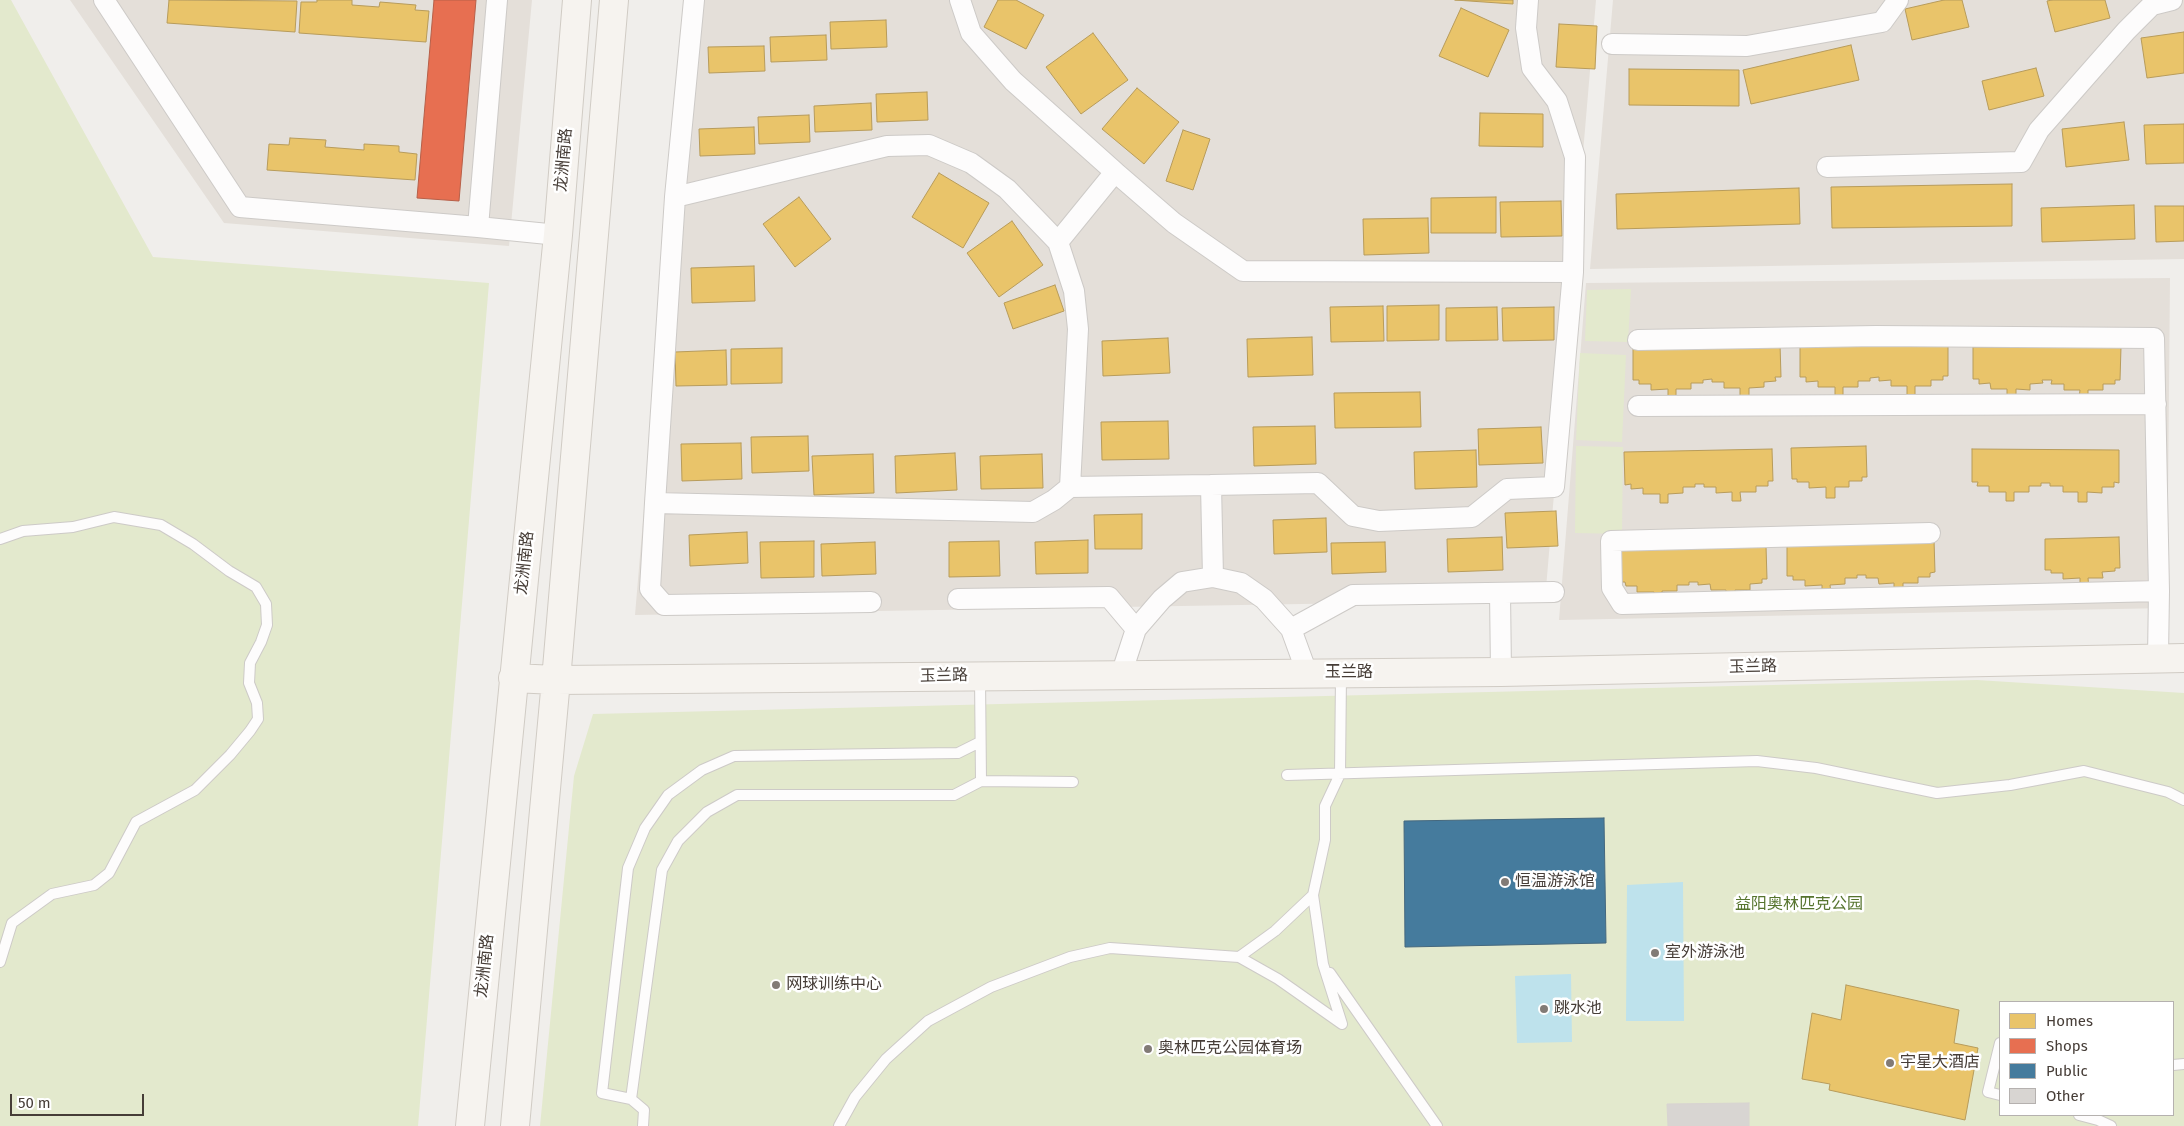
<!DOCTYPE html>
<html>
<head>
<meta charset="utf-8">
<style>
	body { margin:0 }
	#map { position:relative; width:2184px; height:1126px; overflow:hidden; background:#f0eeeb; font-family:"Fira Sans",sans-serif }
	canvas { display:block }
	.legend { position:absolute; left:1999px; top:1001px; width:175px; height:115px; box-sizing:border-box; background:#fff; border:1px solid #b5b1af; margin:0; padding:6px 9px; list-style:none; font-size:15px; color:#463d37 }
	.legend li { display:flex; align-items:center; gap:10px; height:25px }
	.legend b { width:25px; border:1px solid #b5b1af }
	.scale { position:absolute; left:10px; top:1094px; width:134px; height:22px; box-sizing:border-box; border:2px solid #463d37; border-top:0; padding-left:6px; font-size:15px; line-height:18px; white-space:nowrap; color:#463d37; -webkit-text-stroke:4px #fff; paint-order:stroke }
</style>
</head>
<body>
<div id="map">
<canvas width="2184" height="1126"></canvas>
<ul class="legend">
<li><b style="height:14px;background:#e9c46a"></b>Homes</li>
<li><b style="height:14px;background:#e76f51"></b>Shops</li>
<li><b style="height:14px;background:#457b9d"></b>Public</li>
<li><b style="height:14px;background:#d8d5d2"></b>Other</li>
</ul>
<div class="scale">50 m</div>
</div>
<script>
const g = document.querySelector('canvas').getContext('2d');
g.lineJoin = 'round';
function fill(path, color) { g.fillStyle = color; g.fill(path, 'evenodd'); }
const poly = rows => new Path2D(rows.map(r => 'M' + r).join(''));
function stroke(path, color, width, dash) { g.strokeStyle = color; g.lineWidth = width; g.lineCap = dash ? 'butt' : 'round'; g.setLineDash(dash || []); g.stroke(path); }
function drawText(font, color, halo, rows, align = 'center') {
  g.font = font + ' "Fira Sans","Noto Sans SC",sans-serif'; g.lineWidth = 5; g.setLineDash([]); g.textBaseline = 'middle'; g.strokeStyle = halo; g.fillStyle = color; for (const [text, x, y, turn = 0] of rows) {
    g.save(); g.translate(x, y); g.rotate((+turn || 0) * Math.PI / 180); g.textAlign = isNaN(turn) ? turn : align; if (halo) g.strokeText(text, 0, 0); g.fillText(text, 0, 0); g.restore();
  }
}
fill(poly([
	[70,0,532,0,509,246,224,223],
	[687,0,1596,0,1545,600,635,615],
	[1613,0,2184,0,2184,259,1590,269],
	[2170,278,2167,608,1559,620,1586,283]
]), '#e4dfd9');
fill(poly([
	[0,0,11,0,153,257,489,283,418,1126,0,1126],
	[1631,289,1628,342,1585,341,1587,290],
	[1580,353,1626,355,1622,442,1576,440],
	[1576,446,1623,447,1622,534,1575,533],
	[1977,680,2184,693,2184,1126,540,1126,574,776,593,714],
	[2000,1002,2173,1002,2173,1115,2000,1115]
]), '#e3e9cd');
fill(poly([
	[1683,882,1684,1021,1626,1021,1627,885],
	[1571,974,1572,1042,1517,1043,1515,976]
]), '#bee2ec');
const homes = poly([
	[169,0,297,1,295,32,167,23,169,0],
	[317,0,352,0,352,5,379,7,380,2,416,5,415,10,429,11,426,42,299,33,301,2,317,2,317,0],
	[998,0,1016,0,1044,15,1026,49,984,27,998,0],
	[1455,0,1513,0,1513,4,1455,0],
	[1944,0,1962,0,1969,27,1912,40,1905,9,1944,0],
	[2052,0,2105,0,2110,18,2055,32,2047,1,2052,0],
	[1461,8,1509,30,1488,77,1439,56,1461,8],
	[886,20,887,47,831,49,830,22,886,20],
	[1559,24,1597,26,1595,69,1556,67,1559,24],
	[2184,32,2184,73,2147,78,2141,38,2184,32],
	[1093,33,1128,80,1081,114,1046,67,1093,33],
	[826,35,827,60,771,62,770,37,826,35],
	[1851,45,1859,80,1751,104,1743,70,1851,45],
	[764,46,765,71,709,73,708,47,764,46],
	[2036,68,2044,96,1989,110,1982,81,2036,68],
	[1629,69,1739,70,1739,106,1629,105,1629,69],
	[1137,88,1179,122,1144,164,1102,129,1137,88],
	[927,92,928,120,877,122,876,94,927,92],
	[871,103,872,130,815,132,814,106,871,103],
	[1480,113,1543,114,1543,147,1479,146,1480,113],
	[809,115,810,142,759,144,758,117,809,115],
	[2124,122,2129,160,2066,167,2062,129,2124,122],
	[2184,124,2184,163,2146,164,2144,125,2184,124],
	[754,127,755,154,700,156,699,129,754,127],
	[1183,130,1210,139,1193,190,1166,181,1183,130],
	[290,138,326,140,325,147,364,150,364,144,399,146,399,152,417,154,415,180,267,170,269,144,289,145,290,138],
	[939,173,989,203,963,248,912,217,939,173],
	[2012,184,2012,226,1832,228,1831,187,2012,184],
	[1799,188,1800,224,1617,229,1616,194,1799,188],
	[799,197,831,239,795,267,763,224,799,197],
	[1496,197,1496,233,1431,233,1431,198,1496,197],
	[1561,201,1562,236,1501,237,1500,202,1561,201],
	[2134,205,2135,239,2042,242,2041,208,2134,205],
	[2155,206,2184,206,2184,241,2156,242,2155,206],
	[1428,218,1429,253,1364,255,1363,219,1428,218],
	[1012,221,1043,265,999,297,967,253,1012,221],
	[754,266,755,301,692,303,691,268,754,266],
	[1055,285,1064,311,1013,329,1004,303,1055,285],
	[1439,305,1439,340,1387,341,1387,306,1439,305],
	[1383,306,1384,341,1331,342,1330,307,1383,306],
	[1497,307,1498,340,1446,341,1446,308,1497,307],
	[1554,307,1554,340,1503,341,1502,308,1554,307],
	[1312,337,1313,375,1248,377,1247,339,1312,337],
	[1168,338,1170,373,1103,376,1102,341,1168,338],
	[1948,343,1948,376,1943,376,1943,380,1931,380,1931,386,1915,386,1915,395,1907,396,1907,386,1891,386,1891,380,1879,381,1879,377,1870,378,1870,381,1858,381,1858,387,1843,387,1843,396,1835,397,1835,387,1818,387,1818,381,1806,382,1806,377,1800,377,1800,345,1948,343],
	[1780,344,1781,377,1775,377,1776,381,1764,382,1764,387,1749,388,1749,397,1740,397,1740,388,1724,388,1724,382,1712,382,1712,379,1703,380,1703,383,1691,383,1691,389,1676,389,1676,399,1668,399,1668,389,1651,390,1651,384,1639,384,1639,380,1633,380,1633,348,1780,344],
	[1973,347,2121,347,2120,380,2115,380,2115,384,2103,384,2103,390,2088,390,2088,399,2079,399,2080,390,2064,390,2064,384,2051,384,2052,380,2042,380,2043,383,2030,384,2030,390,2016,389,2016,399,2007,399,2007,389,1991,389,1990,383,1979,384,1979,379,1973,379,1973,347],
	[782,348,782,383,731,384,731,349,782,348],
	[726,350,727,385,676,386,675,352,726,350],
	[1420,392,1421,427,1335,428,1334,393,1420,392],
	[1168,421,1169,459,1102,460,1101,422,1168,421],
	[1315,426,1316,464,1254,466,1253,427,1315,426],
	[1541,427,1543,463,1479,465,1478,429,1541,427],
	[808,436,809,471,752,473,751,437,808,436],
	[741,443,742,479,682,481,681,444,741,443],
	[1866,446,1867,477,1862,477,1862,481,1849,481,1849,487,1835,487,1835,498,1826,498,1826,487,1809,488,1809,482,1797,482,1797,479,1792,479,1791,448,1866,446],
	[1772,449,1773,481,1768,481,1768,486,1756,486,1756,492,1740,492,1741,501,1732,501,1732,492,1716,493,1716,487,1704,487,1704,484,1695,484,1695,487,1683,487,1683,493,1668,494,1668,503,1660,503,1660,494,1643,494,1643,488,1631,489,1631,484,1625,485,1624,452,1772,449],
	[1972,449,2119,450,2119,483,2114,482,2114,487,2102,487,2102,493,2087,492,2087,502,2078,502,2078,492,2063,492,2063,486,2050,486,2050,483,2041,483,2041,486,2029,486,2029,492,2014,492,2014,501,2006,501,2006,492,1989,492,1989,486,1977,486,1978,482,1972,482,1972,449],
	[1476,450,1477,487,1415,489,1414,452,1476,450],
	[955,453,957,490,896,493,895,456,955,453],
	[873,454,874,493,814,495,812,456,873,454],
	[1042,454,1043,488,981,489,980,456,1042,454],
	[1556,511,1558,546,1507,548,1505,513,1556,511],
	[1142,514,1142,549,1095,549,1094,515,1142,514],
	[1326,518,1327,552,1274,554,1273,520,1326,518],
	[747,532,748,563,690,566,689,535,747,532],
	[1502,537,1503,570,1448,572,1447,539,1502,537],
	[2119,537,2120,568,2115,568,2115,571,2102,572,2103,578,2088,578,2089,589,2080,589,2080,578,2063,579,2063,573,2051,573,2051,570,2045,570,2045,539,2119,537],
	[1088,540,1088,573,1036,574,1035,542,1088,540],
	[1934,540,1935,572,1930,573,1930,577,1918,577,1918,583,1903,583,1903,593,1894,593,1894,583,1879,584,1878,578,1866,578,1866,575,1857,575,1857,578,1845,578,1845,584,1830,585,1831,594,1822,594,1822,585,1805,586,1805,580,1793,580,1793,576,1787,576,1787,543,1934,540],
	[814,541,814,577,761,578,760,542,814,541],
	[999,541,1000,576,949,577,949,542,999,541],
	[875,542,876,574,822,576,821,544,875,542],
	[1385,542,1386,572,1332,574,1331,543,1385,542],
	[1766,546,1767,579,1762,579,1762,583,1750,584,1750,590,1735,590,1735,599,1726,599,1726,590,1711,590,1710,584,1698,585,1698,582,1689,582,1689,585,1677,585,1677,591,1662,591,1663,601,1654,601,1654,592,1637,592,1637,586,1626,586,1625,582,1619,582,1619,550,1766,546],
	[1846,985,1959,1010,1954,1043,1978,1048,1965,1120,1829,1090,1830,1084,1802,1079,1812,1013,1841,1020,1846,985]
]);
fill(homes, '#e9c46a');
stroke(homes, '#b89c5b', 1);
const shops = poly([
	[434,0,476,0,459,201,417,198,434,0]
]);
fill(shops, '#e76f51');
stroke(shops, '#b76049', 1);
const public = poly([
	[1604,818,1606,943,1405,947,1404,821,1604,818]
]);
fill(public, '#457b9d');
stroke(public, '#45687e', 1);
const building = poly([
	[1749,1103,1749,1126,1668,1126,1667,1104,1749,1103]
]);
fill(building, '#d8d5d2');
stroke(building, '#d8d4d1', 1);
const lane = poly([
	[0,539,23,531,73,527,114,517,161,525,193,544,229,571,256,587,266,604,267,625,261,642,250,663,249,683,257,703,258,719,250,731,230,755,195,790,136,822,109,873,94,885,52,894,12,923,0,962],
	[980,677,981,781],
	[1287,775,1757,761,1816,768,1937,793,2010,785,2084,771,2168,792,2184,800],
	[1239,957,1278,979,1342,1024,1323,964,1313,895],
	[1330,973,1437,1126],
	[2000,1043,1988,1092,2000,1095],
	[2173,1065,2184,1064],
	[631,1099,602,1093,628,868,645,828,668,795,702,770,734,756,958,753,980,742],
	[2079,1115,2098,1120,2111,1126],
	[643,1126,644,1110,631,1099,662,870,678,841,707,812,737,795,954,795,981,781,1073,782],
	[839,1126,855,1097,886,1059,928,1021,991,987,1070,957,1110,948,1239,957,1275,931,1313,895,1325,840,1325,806,1340,774,1341,675]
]);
const street = poly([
	[104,0,240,207,478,227,497,0],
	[960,0,971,33,1013,81,1115,172],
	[1528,0,1526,28,1532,68,1557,101,1575,157,1573,272],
	[1612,44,1747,46,1882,22,1898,0],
	[1827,167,2021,162,2039,130,2126,31,2152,5,2172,0],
	[675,197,694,0],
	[478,227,558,235],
	[1638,340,1876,336,2154,338,2159,591,2158,657],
	[1638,406,2156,404],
	[1211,485,1070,487,1078,329,1074,291,1058,242,1115,172,1174,223,1243,271,1573,272,1554,487,1507,489,1472,517,1379,521,1353,516,1318,483,1211,485,1213,577],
	[655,503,675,197,887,146,929,145,971,163,1007,189,1058,242],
	[1930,533,1611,541,1612,588,1622,604,2159,591],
	[1500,593,1501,672],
	[958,599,1109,597,1136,629],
	[871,602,664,605,650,589,655,503,1033,512,1054,500,1070,487],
	[1291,629,1353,595,1554,592],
	[1121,675,1136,629,1162,599,1182,582,1213,577,1241,583,1264,599,1291,629,1307,673]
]);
const secondary = poly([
	[513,678,556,680,1501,672,2184,658],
	[470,1126,558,235,577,0],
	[515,1126,556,680,614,0]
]);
stroke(lane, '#cdcac7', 12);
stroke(street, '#cdcac7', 22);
stroke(secondary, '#d0cbc4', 30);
stroke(lane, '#fdfcfc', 10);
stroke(street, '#fdfcfc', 20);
stroke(secondary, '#f6f3ef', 28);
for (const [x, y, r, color] of [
	[1505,882,5,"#827b76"],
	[1655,953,5,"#827b76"],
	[776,985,5,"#827b76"],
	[1544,1009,5,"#827b76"],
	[1148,1049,5,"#827b76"],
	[1890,1063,5,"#827b76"]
]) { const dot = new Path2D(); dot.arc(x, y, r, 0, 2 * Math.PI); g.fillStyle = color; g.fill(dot); stroke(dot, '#fff', 2); }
drawText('16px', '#463d37', '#fff', [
	["龙洲南路",564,160,-85],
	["龙洲南路",525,563,-84],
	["玉兰路",1753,667,-1],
	["玉兰路",1349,673],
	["玉兰路",944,676,-1],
	["龙洲南路",485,966,-84]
]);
drawText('16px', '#463d37', '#fff', [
	["恒温游泳馆",1515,882],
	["室外游泳池",1665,953],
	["网球训练中心",786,985],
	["跳水池",1554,1009],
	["奥林匹克公园体育场",1158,1049],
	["宇星大酒店",1900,1063]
], 'left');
drawText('16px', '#56742e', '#fff', [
	["益阳奥林匹克公园",1799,905]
]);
</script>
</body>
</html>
